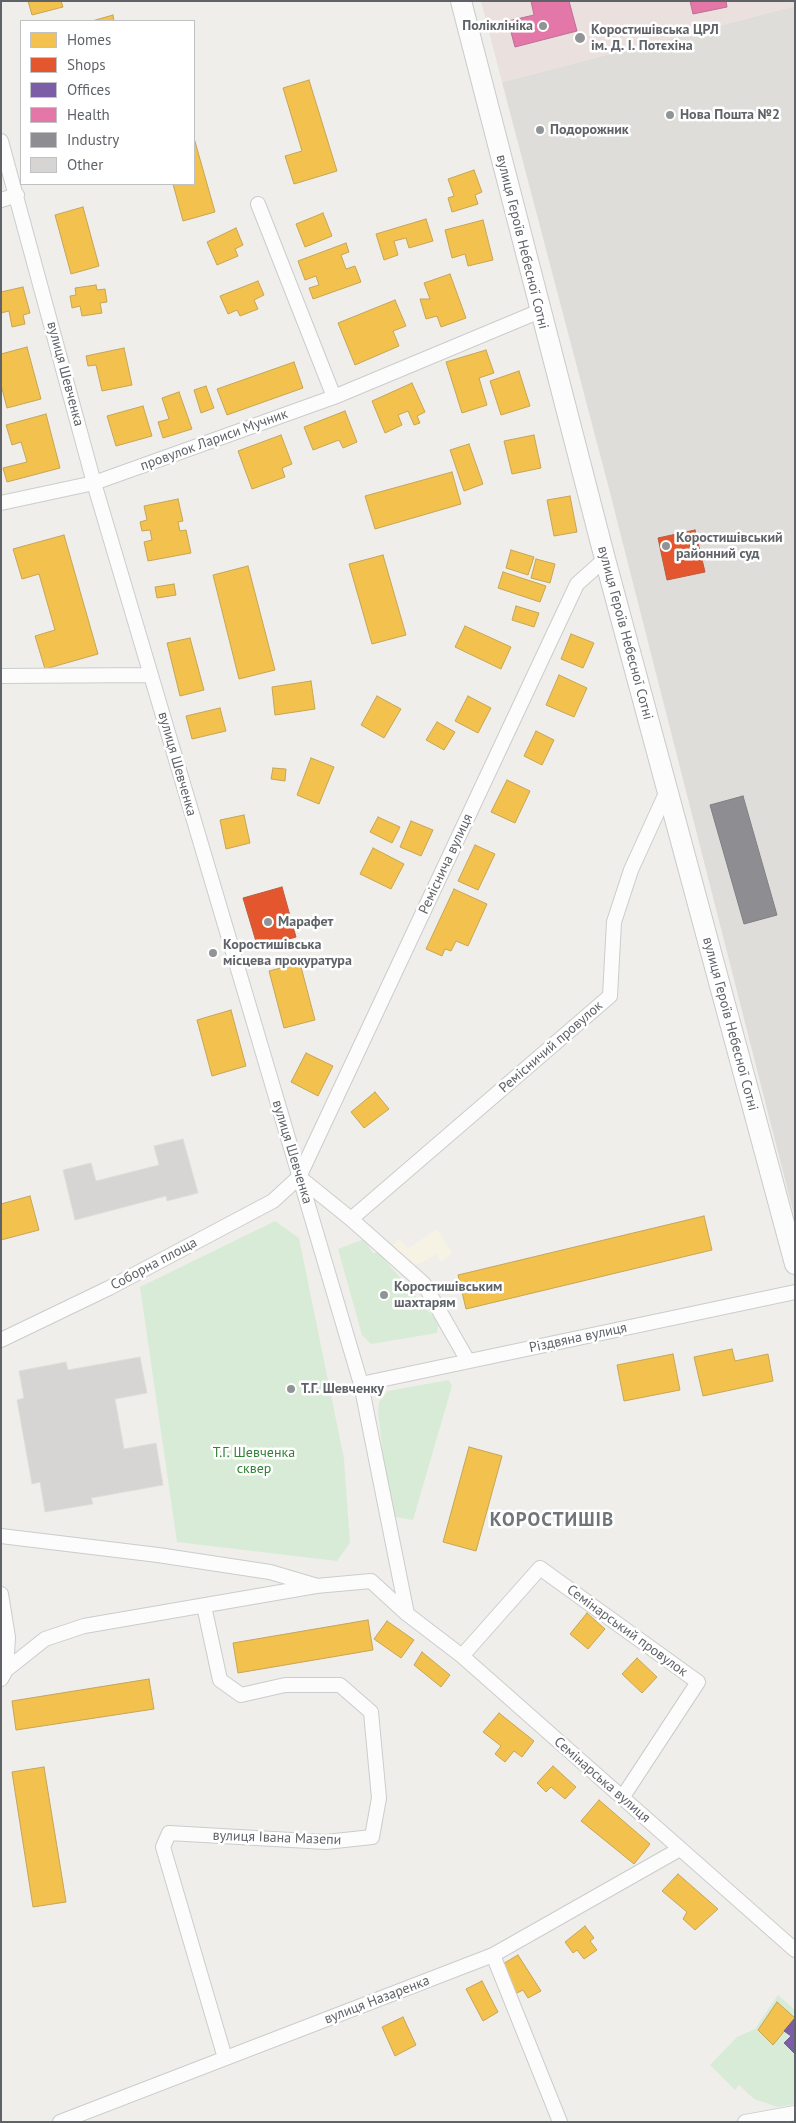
<!DOCTYPE html>
<html>
<head>
<meta charset="utf-8">
<style>
	body { margin:0 }
	#map { position:relative; width:796px; height:2123px; overflow:hidden; background:#efeeea; font-family:"PT Sans",sans-serif }
	canvas { display:block }
	.frame { position:absolute; inset:0; border:2px solid #5f6368; pointer-events:none }
	.legend { position:absolute; left:20px; top:20px; width:175px; height:165px; box-sizing:border-box; background:#fff; border:1px solid #bfc1c3; margin:0; padding:6px 9px; list-style:none; font-size:15px; color:#5f6368 }
	.legend li { display:flex; align-items:center; gap:10px; height:25px }
	.legend b { width:25px; border:1px solid #bfc1c3 }
</style>
</head>
<body>
<div id="map">
<canvas width="796" height="2123"></canvas>
<div class="frame"></div>
<ul class="legend">
<li><b style="height:14px;background:#f2c14e"></b>Homes</li>
<li><b style="height:14px;background:#e4572e"></b>Shops</li>
<li><b style="height:14px;background:#7b5ea7"></b>Offices</li>
<li><b style="height:14px;background:#e377a8"></b>Health</li>
<li><b style="height:14px;background:#8d8d92"></b>Industry</li>
<li><b style="height:14px;background:#d6d5d3"></b>Other</li>
</ul>
</div>
<script>
const g = document.querySelector('canvas').getContext('2d');
g.lineJoin = 'round';
function fill(path, color) { g.fillStyle = color; g.fill(path, 'evenodd'); }
const poly = rows => new Path2D(rows.map(r => 'M' + r).join(''));
function stroke(path, color, width, dash) { g.strokeStyle = color; g.lineWidth = width; g.lineCap = dash ? 'butt' : 'round'; g.setLineDash(dash || []); g.stroke(path); }
function drawText(font, color, halo, rows, align = 'center') {
  g.font = font + ' "PT Sans",sans-serif'; g.lineWidth = 5; g.setLineDash([]); g.textBaseline = 'middle'; g.strokeStyle = halo; g.fillStyle = color; for (const [text, x, y, turn = 0] of rows) {
    g.save(); g.translate(x, y); g.rotate((+turn || 0) * Math.PI / 180); g.textAlign = isNaN(turn) ? turn : align; if (halo) g.strokeText(text, 0, 0); g.fillText(text, 0, 0); g.restore();
  }
}
fill(poly([
	[437,1229,452,1253,441,1262,436,1254,423,1262,411,1266,407,1264,392,1246,399,1239,408,1249]
]), '#f7f3e4');
fill(poly([
	[795,6,795,1219,608,485,502,82]
]), '#dfddda');
fill(poly([
	[481,1,795,1,795,6,502,82]
]), '#eae0de');
fill(poly([
	[275,1221,299,1238,344,1459,350,1543,337,1561,177,1542,140,1287],
	[364,1239,373,1253,379,1253,436,1320,438,1326,437,1333,371,1344,362,1335,338,1249],
	[449,1380,452,1386,413,1520,390,1516,378,1411,379,1402,388,1391],
	[778,1995,795,2010,795,2104,778,2107,754,2099,739,2085,735,2090,710,2065,737,2037,755,2029]
]), '#d8ebd6');
const homes = poly([
	[28,1,61,1,63,7,32,15,28,1],
	[113,15,114,21,92,21,113,15],
	[309,80,337,171,294,184,285,156,302,151,283,88,309,80],
	[194,138,215,212,183,221,173,184,194,184,194,138],
	[474,170,482,192,475,195,478,204,452,212,448,198,454,196,448,179,474,170],
	[83,207,99,266,71,274,55,215,83,207],
	[323,213,332,236,305,247,296,224,323,213],
	[426,219,433,241,409,248,406,238,394,241,398,255,384,260,376,234,426,219],
	[483,220,493,260,468,266,465,254,452,258,445,230,483,220],
	[236,228,243,245,235,249,238,256,217,265,207,242,236,228],
	[346,243,349,252,341,255,346,269,355,266,361,282,313,299,309,288,319,285,316,276,305,280,298,261,346,243],
	[450,274,466,318,441,327,437,316,426,319,420,299,430,299,424,283,450,274],
	[258,281,264,295,254,300,258,309,240,316,237,310,228,314,220,296,258,281],
	[96,285,97,290,105,289,107,302,100,303,102,313,82,316,80,306,72,308,70,296,76,295,75,288,96,285],
	[23,287,30,313,23,315,25,324,12,327,9,311,1,313,1,292,23,287],
	[395,300,406,326,393,331,399,346,355,365,338,323,395,300],
	[27,347,41,399,7,408,1,385,1,354,27,347],
	[124,348,132,385,102,391,96,365,88,366,86,356,124,348],
	[486,350,494,373,479,378,487,405,462,413,446,362,486,350],
	[294,362,303,388,227,415,217,389,294,362],
	[519,371,530,406,501,415,490,381,519,371],
	[412,383,425,412,417,416,420,423,414,425,408,411,398,415,402,425,385,433,372,401,412,383],
	[206,386,214,408,201,413,194,390,206,386],
	[179,392,192,429,163,438,158,422,169,419,162,398,179,392],
	[143,406,152,436,116,446,107,416,143,406],
	[345,411,357,442,343,448,339,440,313,450,304,427,345,411],
	[46,414,60,468,7,482,3,468,27,462,21,442,12,445,6,425,46,414],
	[281,435,292,464,282,468,285,477,252,489,238,451,281,435],
	[534,435,541,468,512,474,504,441,534,435],
	[469,444,483,484,464,491,450,450,469,444],
	[452,472,461,504,375,529,365,496,452,472],
	[570,496,577,532,554,536,547,500,570,496],
	[178,499,183,521,178,522,180,531,186,530,191,553,148,561,144,542,152,540,150,530,142,531,140,522,147,520,144,506,178,499],
	[64,535,98,654,45,669,35,636,55,630,39,574,22,579,13,549,64,535],
	[511,550,534,557,528,575,506,568,511,550],
	[383,555,406,635,372,644,349,564,383,555],
	[536,559,555,564,550,583,531,578,536,559],
	[248,566,275,670,239,679,213,575,248,566],
	[503,572,546,586,540,602,498,588,503,572],
	[174,584,176,595,157,598,155,587,174,584],
	[516,606,539,613,534,627,512,620,516,606],
	[465,626,511,647,501,669,455,647,465,626],
	[571,634,594,643,583,668,561,659,571,634],
	[190,638,204,690,180,696,167,643,190,638],
	[559,675,587,688,574,717,546,705,559,675],
	[311,681,315,709,275,715,272,687,311,681],
	[377,696,401,709,384,738,361,725,377,696],
	[468,696,491,708,478,733,455,721,468,696],
	[220,708,226,731,192,739,186,716,220,708],
	[437,722,455,732,444,750,426,740,437,722],
	[536,731,554,740,542,765,524,756,536,731],
	[311,758,334,767,319,804,297,795,311,758],
	[273,768,286,769,285,781,271,779,273,768],
	[507,780,530,791,515,823,491,812,507,780],
	[244,815,250,843,226,849,220,820,244,815],
	[378,817,400,827,392,843,370,832,378,817],
	[411,821,433,830,421,856,400,847,411,821],
	[475,845,495,854,478,890,458,881,475,845],
	[373,848,404,864,391,889,360,874,373,848],
	[454,889,487,904,468,946,456,941,451,951,445,949,442,956,426,949,454,889],
	[300,963,315,1020,284,1028,269,971,300,963],
	[231,1010,246,1066,212,1076,197,1020,231,1010],
	[306,1053,333,1066,318,1096,291,1082,306,1053],
	[375,1092,389,1109,364,1128,351,1112,375,1092],
	[30,1196,39,1230,1,1240,1,1204,30,1196],
	[704,1216,712,1250,466,1309,458,1275,704,1216],
	[732,1349,735,1361,768,1354,773,1381,703,1396,694,1357,732,1349],
	[673,1354,680,1390,624,1401,617,1365,673,1354],
	[469,1447,502,1456,476,1551,443,1542,469,1447],
	[587,1613,605,1629,588,1649,570,1634,587,1613],
	[368,1620,373,1650,238,1673,233,1643,368,1620],
	[387,1621,414,1640,401,1658,374,1639,387,1621],
	[422,1652,450,1675,441,1687,414,1665,422,1652],
	[637,1658,657,1677,642,1693,622,1674,637,1658],
	[149,1679,154,1709,16,1730,12,1701,149,1679],
	[499,1713,534,1741,522,1757,514,1751,505,1762,495,1754,501,1746,483,1732,499,1713],
	[553,1766,576,1787,565,1799,551,1787,546,1792,537,1783,553,1766],
	[44,1767,66,1902,33,1907,12,1772,44,1767],
	[599,1800,650,1844,634,1864,581,1821,599,1800],
	[678,1874,718,1909,695,1930,683,1919,687,1912,662,1891,678,1874],
	[585,1926,594,1938,590,1941,597,1950,584,1959,577,1950,573,1953,565,1942,585,1926],
	[518,1955,541,1991,528,1998,523,1990,513,1995,501,1965,518,1955],
	[482,1981,498,2012,483,2021,466,1989,482,1981],
	[777,2002,795,2018,773,2045,758,2030,777,2002],
	[403,2017,416,2045,395,2056,382,2027,403,2017]
]);
fill(homes, '#f2c14e');
stroke(homes, '#c6a556', 1);
const shops = poly([
	[695,530,705,572,667,580,658,538,695,530],
	[282,887,296,937,258,948,243,898,282,887]
]);
fill(shops, '#e4572e');
stroke(shops, '#bc5b3f', 1);
const offices = poly([
	[795,2018,795,2054,784,2043,791,2036,784,2031,795,2018]
]);
fill(offices, '#7b5ea7');
stroke(offices, '#736094', 1);
const health = poly([
	[531,1,569,1,577,31,515,47,508,21,534,15,531,1],
	[690,1,726,1,727,7,693,14,690,1]
]);
fill(health, '#e377a8');
stroke(health, '#bb7195', 1);
const industry = poly([
	[743,796,777,915,744,924,710,805,743,796]
]);
fill(industry, '#8d8d92');
stroke(industry, '#7f8085', 1);
const building = poly([
	[183,1139,198,1193,167,1201,166,1196,75,1220,63,1170,91,1163,96,1181,159,1165,154,1146,183,1139],
	[140,1357,147,1393,115,1399,124,1449,156,1443,163,1485,91,1498,93,1504,45,1512,40,1482,32,1484,17,1400,24,1398,19,1371,66,1362,68,1370,140,1357]
]);
fill(building, '#d6d5d3');
stroke(building, '#deddd9', 1);
const street = poly([
	[1,141,94,483,361,1384,407,1614],
	[1,200,17,195],
	[258,204,334,397],
	[1,503,94,483,334,397,540,311],
	[1,676,151,675],
	[299,1177,351,1219,424,1284,468,1361],
	[351,1219,610,996,614,922,631,870,667,791],
	[1,1340,109,1288,273,1201,299,1177,577,584,605,559],
	[361,1384,795,1292],
	[1,1536,158,1555,270,1572,314,1585],
	[1,1594,8,1637,6,1670,1,1679],
	[204,1606,220,1680,241,1695,285,1685,340,1685,371,1712,379,1798,372,1837,326,1842,169,1833,163,1847,225,2058],
	[462,1656,540,1568,698,1682,622,1798],
	[6,1670,45,1639,84,1626,316,1586,371,1581,407,1614,462,1656,795,1950],
	[493,1955,560,2122],
	[60,2122,493,1955,680,1849],
	[745,2122,795,2113]
]);
const secondary = poly([
	[461,1,605,559,795,1264]
]);
stroke(street, '#cbcccc', 16);
stroke(secondary, '#cacacb', 22);
stroke(street, '#fdfcfc', 14);
stroke(secondary, '#fdfcfc', 20);
for (const [x, y, r, color] of [
	[543,26,5,"#919496"],
	[580,38,6,"#919496"],
	[670,115,5,"#919496"],
	[540,130,5,"#919496"],
	[666,546,5,"#919496"],
	[268,922,5,"#919496"],
	[213,953,5,"#919496"],
	[384,1295,5,"#919496"],
	[291,1389,5,"#919496"]
]) { const dot = new Path2D(); dot.arc(x, y, r, 0, 2 * Math.PI); g.fillStyle = color; g.fill(dot); stroke(dot, '#fff', 2); }
drawText('bold 14px', '#5f6368', '#fff', [
	["Поліклініка",533,26,"right"],
	["Коростишівська ЦРЛ",591,30],
	["ім. Д. І. Потєхіна",591,46],
	["Нова Пошта №2",680,115],
	["Подорожник",550,130],
	["Коростишівський",676,538],
	["районний суд",676,554],
	["Марафет",278,922],
	["Коростишівська",223,945],
	["місцева прокуратура",223,961],
	["Коростишівським",394,1287],
	["шахтарям",394,1303],
	["Т.Г. Шевченку",301,1389]
], 'left');
drawText('14px', '#5f6368', '#fff', [
	["вулиця Героїв Небесної Сотні",522,242,76],
	["вулиця Шевченка",65,374,75],
	["провулок Лариси Мучник",214,440,-20],
	["вулиця Героїв Небесної Сотні",625,633,75],
	["вулиця Шевченка",177,764,74],
	["Реміснича вулиця",446,864,-65],
	["вулиця Героїв Небесної Сотні",730,1024,75],
	["Ремісничий провулок",551,1047,-41],
	["вулиця Шевченка",292,1152,73],
	["Соборна площа",154,1264,-28],
	["Різдвяна вулиця",578,1338,-12],
	["Семінарський провулок",627,1631,36],
	["Семінарська вулиця",602,1780,41],
	["вулиця Івана Мазепи",277,1838,2],
	["вулиця Назаренка",377,2000,-21]
]);
drawText('14px', '#348238', '#fff', [
	["Т.Г. Шевченка",254,1453],
	["сквер",254,1469]
]);
g.letterSpacing = '1px';
drawText('bold 19px', '#70757a', '#fff', [
	["КОРОСТИШІВ",552,1521]
]);
g.letterSpacing = '0px';
</script>
</body>
</html>
